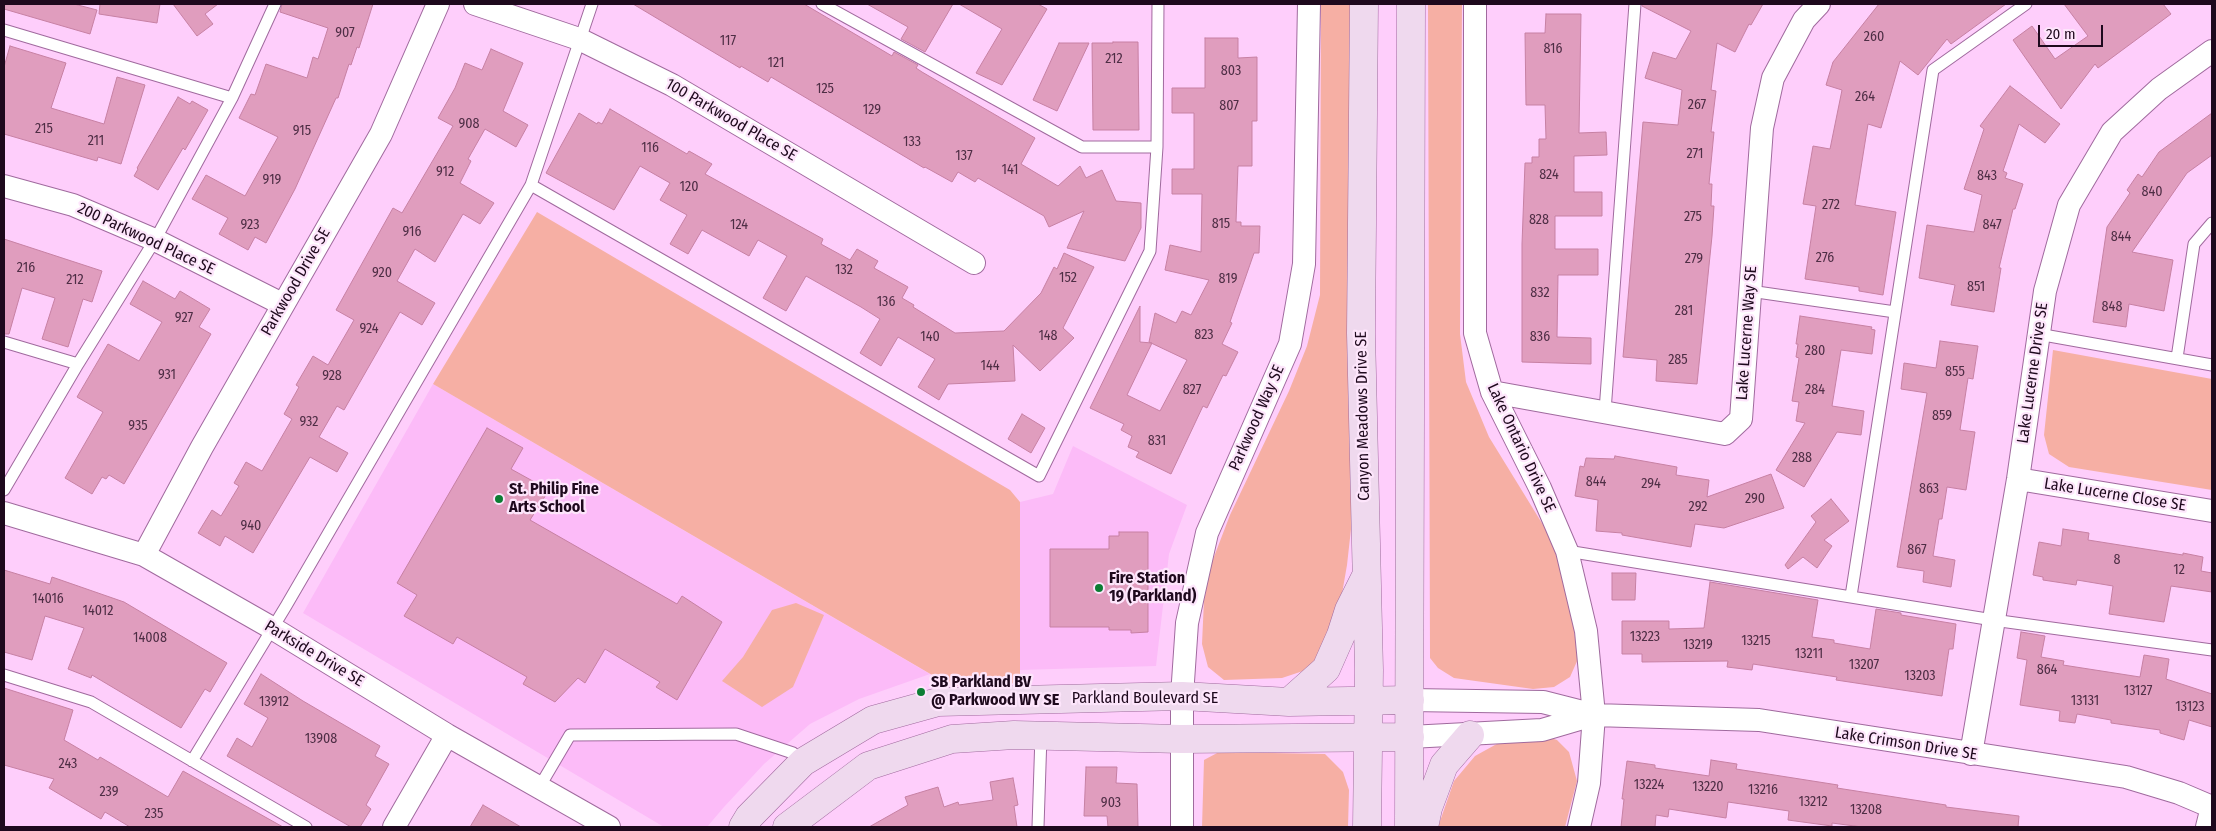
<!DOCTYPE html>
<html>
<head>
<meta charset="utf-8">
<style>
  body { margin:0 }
  #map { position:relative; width:2216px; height:831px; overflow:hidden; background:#fecefb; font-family:"Fira Sans Condensed",sans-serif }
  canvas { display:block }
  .frame { position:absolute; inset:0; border:5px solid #1e091d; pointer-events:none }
  .scale { position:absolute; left:2038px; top:25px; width:65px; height:22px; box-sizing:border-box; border:2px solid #1e091d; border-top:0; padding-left:6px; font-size:15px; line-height:18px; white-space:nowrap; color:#1e091d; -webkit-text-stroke:4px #fde5fb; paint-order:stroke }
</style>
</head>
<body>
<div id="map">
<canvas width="2216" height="831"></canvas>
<div class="frame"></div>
<div class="scale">20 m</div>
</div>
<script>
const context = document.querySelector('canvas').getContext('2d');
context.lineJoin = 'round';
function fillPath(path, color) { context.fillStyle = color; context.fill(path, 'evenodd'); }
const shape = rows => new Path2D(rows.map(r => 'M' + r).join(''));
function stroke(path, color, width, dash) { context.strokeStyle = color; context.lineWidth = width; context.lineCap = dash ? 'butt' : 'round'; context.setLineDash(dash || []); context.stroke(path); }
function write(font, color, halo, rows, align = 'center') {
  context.font = font + ' "Fira Sans Condensed",sans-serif'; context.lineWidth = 4.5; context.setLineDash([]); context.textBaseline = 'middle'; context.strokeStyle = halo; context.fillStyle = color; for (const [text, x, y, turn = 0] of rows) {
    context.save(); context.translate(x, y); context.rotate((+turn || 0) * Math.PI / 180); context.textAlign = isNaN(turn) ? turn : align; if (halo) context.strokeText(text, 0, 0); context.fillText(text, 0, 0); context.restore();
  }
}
fillPath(shape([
  [433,384,930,674,859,699,810,724,764,764,724,807,707,827,664,827,303,613],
  [1073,446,1187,505,1169,554,1156,666,1020,670,1020,502,1053,494]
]), '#fcbbf8');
fillPath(shape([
  [1321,4,1355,4,1353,511,1347,565,1339,611,1323,655,1306,670,1282,678,1224,680,1208,667,1202,644,1204,600,1212,562,1230,515,1289,391,1307,346,1320,295],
  [1428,4,1462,4,1460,334,1466,382,1489,437,1556,546,1574,630,1578,659,1570,677,1554,687,1533,689,1454,678,1438,668,1430,658],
  [537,212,1010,490,1020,502,1020,683,951,686,433,384],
  [2053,350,2212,379,2212,490,2069,467,2049,454,2044,435],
  [796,603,824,615,793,687,762,707,722,681,743,657,772,610],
  [1542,735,1557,740,1569,752,1577,781,1565,827,1438,827,1454,781,1475,756,1504,740],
  [1219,752,1325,754,1343,772,1349,790,1348,827,1202,827,1204,760]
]), '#f6afa4');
const building = shape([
  [5,4,74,4,97,10,90,34,4,9,5,4],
  [100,4,160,4,157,23,99,14,100,4],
  [173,4,218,4,205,14,213,24,197,36,173,4],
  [282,4,373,4,359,48,357,47,351,65,349,64,338,98,336,98,295,189,266,243,255,237,248,250,219,234,228,218,192,199,206,175,245,196,278,137,239,118,251,94,255,95,266,64,307,78,313,57,318,59,328,28,280,12,282,4],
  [633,4,804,4,892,56,894,52,918,65,916,68,922,72,1035,138,1021,164,1058,186,1080,166,1086,178,1102,170,1116,201,1141,203,1141,228,1125,261,1067,248,1084,211,1049,227,1044,216,978,178,975,182,958,172,952,182,925,167,924,168,771,77,768,82,741,66,740,68,633,4],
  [867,4,953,4,925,52,901,39,908,27,867,4],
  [959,4,1038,4,1047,9,1002,85,976,73,1002,29,959,4],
  [1642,4,1763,4,1751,25,1749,24,1735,52,1717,43,1711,90,1716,91,1711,132,1714,132,1709,184,1712,184,1711,206,1714,206,1712,236,1697,384,1656,381,1657,360,1623,357,1643,122,1678,125,1682,90,1645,78,1653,52,1676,59,1691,31,1642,6,1642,4],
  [1879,4,2006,4,1951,44,1947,39,1918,75,1900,61,1881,128,1868,124,1855,205,1896,212,1883,295,1859,291,1859,287,1805,279,1816,206,1803,204,1813,146,1830,149,1842,90,1826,85,1833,62,1879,4],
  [2064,4,2163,4,2171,14,2098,68,2095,64,2061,109,2013,40,2032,26,2055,59,2088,36,2064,4],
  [1546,14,1581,14,1579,133,1606,132,1607,155,1574,156,1574,192,1602,192,1602,216,1555,216,1555,249,1598,249,1598,275,1558,275,1557,337,1591,338,1591,364,1522,362,1522,244,1525,163,1532,163,1532,157,1539,157,1539,139,1546,139,1545,105,1526,105,1525,33,1545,33,1546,14],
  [1205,38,1238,38,1238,58,1257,57,1257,121,1252,121,1252,166,1238,166,1236,222,1241,222,1241,226,1260,226,1259,253,1254,253,1230,322,1232,323,1222,344,1238,352,1226,376,1223,375,1207,408,1203,406,1171,474,1136,457,1139,452,1128,447,1132,436,1121,430,1124,424,1090,408,1140,306,1140,342,1152,343,1127,395,1160,411,1187,360,1149,342,1155,313,1176,323,1182,311,1191,315,1209,280,1165,270,1170,245,1201,252,1202,194,1172,194,1172,169,1194,169,1194,113,1172,113,1172,88,1205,88,1205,38],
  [1113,42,1138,42,1139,130,1093,130,1092,43,1113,43,1113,42],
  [1059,43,1089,43,1057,111,1033,100,1059,43],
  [10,46,66,63,51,108,104,124,117,77,145,85,121,164,98,157,97,161,4,134,4,67,10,46],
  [491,49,523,63,503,111,528,125,516,147,485,129,468,159,471,161,460,183,494,203,480,224,463,214,435,262,415,249,397,281,435,303,422,325,400,312,344,410,337,406,319,437,348,453,337,472,310,457,253,553,225,536,220,546,198,533,212,510,221,516,239,486,234,483,246,462,262,471,292,419,284,414,299,387,296,385,313,356,328,365,354,320,336,310,393,208,402,213,453,126,438,118,455,88,465,63,482,70,491,49],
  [2010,86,2060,124,2045,143,2019,124,2003,171,2007,173,2005,178,2023,184,2015,209,2013,209,1999,268,2001,268,1994,312,1951,305,1955,285,1919,278,1927,225,1974,232,1982,195,1964,189,1984,129,1980,126,2010,86],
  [178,97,190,104,192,101,208,110,185,150,183,148,158,190,134,176,138,169,137,168,178,97],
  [610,109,687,154,689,151,712,164,705,174,823,239,821,244,850,260,857,249,878,261,874,268,908,287,902,298,914,305,913,307,955,333,1004,331,1041,293,1054,267,1057,269,1064,253,1094,267,1063,328,1074,338,1040,371,1013,345,1015,381,948,384,939,400,918,387,935,359,898,337,881,366,860,353,880,319,861,307,806,276,786,311,763,298,787,256,758,240,749,256,702,230,688,254,670,244,687,215,660,200,670,183,640,166,614,210,546,173,579,113,597,124,598,122,602,124,610,109],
  [2212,113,2212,155,2187,173,2132,252,2173,260,2164,311,2129,304,2126,327,2093,322,2107,227,2130,193,2127,190,2138,174,2142,177,2159,152,2212,113],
  [4,239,102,271,92,302,83,299,68,347,42,339,55,298,22,288,9,334,4,334,4,239],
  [143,281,175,299,180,291,210,309,199,327,211,334,124,484,109,475,106,479,102,477,92,494,65,478,103,412,77,397,108,344,139,361,162,322,130,304,143,281],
  [1800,316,1872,327,1871,329,1875,330,1872,354,1841,350,1832,406,1864,411,1861,435,1837,432,1804,487,1776,470,1805,423,1796,421,1799,402,1792,401,1799,358,1796,357,1798,344,1796,344,1800,316],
  [1940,341,1978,346,1973,379,1968,378,1960,430,1975,432,1966,490,1947,487,1942,519,1939,519,1933,556,1955,560,1951,587,1923,582,1924,571,1897,567,1927,393,1901,389,1904,363,1936,368,1940,341],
  [1022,414,1045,428,1031,453,1008,439,1022,414],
  [487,428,523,448,511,469,549,490,530,520,677,604,682,596,722,622,677,700,656,687,660,682,605,649,585,683,578,678,555,702,523,684,527,677,457,637,453,644,404,616,417,595,397,583,487,428],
  [1615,456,1677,467,1676,475,1709,480,1707,497,1771,474,1784,508,1724,528,1695,524,1691,547,1622,535,1622,533,1596,531,1598,500,1575,496,1580,466,1584,467,1586,458,1614,459,1615,456],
  [1831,499,1849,521,1824,540,1832,546,1817,568,1803,557,1788,569,1785,565,1816,522,1811,516,1831,499],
  [2063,529,2089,533,2088,540,2183,555,2183,553,2203,557,2201,571,2212,573,2212,592,2171,586,2164,622,2109,614,2113,586,2077,580,2076,585,2043,580,2043,577,2033,575,2039,542,2061,546,2063,529],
  [1119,532,1148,532,1148,632,1131,633,1131,630,1109,630,1109,627,1050,627,1050,549,1109,549,1109,536,1119,536,1119,532],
  [4,570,50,584,52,577,124,602,227,663,210,692,205,689,181,728,92,675,91,678,68,669,84,628,45,616,32,660,4,652,4,570],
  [1612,573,1636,573,1635,600,1612,600,1612,573],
  [1710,582,1818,600,1812,637,1834,640,1834,643,1870,649,1876,609,1901,613,1901,615,1956,624,1953,649,1949,649,1942,696,1836,680,1837,677,1753,664,1752,670,1727,667,1728,661,1642,662,1642,654,1622,654,1622,621,1669,621,1669,629,1704,628,1710,582],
  [2021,632,2045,636,2041,657,2064,661,2063,665,2140,677,2144,655,2169,659,2166,679,2212,694,2212,727,2189,720,2184,740,2160,733,2160,730,2111,723,2111,720,2077,714,2075,723,2059,721,2060,711,2020,705,2027,660,2017,658,2021,632],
  [261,674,303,701,380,746,375,756,389,764,366,805,371,809,360,827,351,827,227,756,237,738,252,747,268,718,244,704,261,674],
  [4,688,73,710,64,740,98,760,100,757,168,797,183,771,283,827,130,827,105,812,101,819,49,788,54,779,4,765,4,688],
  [1711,760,1737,764,1736,769,1838,785,1837,788,1946,805,1946,807,2019,816,2018,827,1862,827,1832,823,1832,826,1788,820,1789,811,1728,802,1726,818,1669,809,1668,817,1656,815,1655,827,1621,827,1624,799,1622,799,1627,761,1655,765,1655,768,1709,776,1711,760],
  [1086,767,1117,767,1116,783,1137,784,1138,827,1108,827,1107,816,1084,816,1086,767],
  [1013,778,1018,805,1014,806,1017,827,869,827,908,805,905,797,938,787,944,807,958,802,959,805,993,800,990,782,1013,778],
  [483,805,521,827,470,827,483,805]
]);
fillPath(building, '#e09dbe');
stroke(building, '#c780a3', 1);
const lane = shape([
  [822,4,1082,147,1157,147],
  [4,30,232,98],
  [531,185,1039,476,1150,251,1157,147,1158,4],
  [1750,291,1895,312],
  [2038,334,2212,365],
  [4,342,78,364],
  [2177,358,2194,244,2212,223],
  [1605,411,1635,4],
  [4,490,78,364,155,240,232,98,275,4],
  [1567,551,1993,620,2212,650],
  [1851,596,1933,70,2026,4],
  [4,675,91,702,306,827],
  [192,761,286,606,531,185,592,4],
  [540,786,570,735,736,734,793,753,803,762],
  [1038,827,1041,735]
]);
const street = shape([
  [475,4,579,39,672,85,974,263],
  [1475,4,1475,333,1492,392,1540,488,1567,551,1586,631,1594,715,1589,783,1579,827],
  [4,186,73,205,155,240,282,304],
  [1492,392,1725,434,1741,419,1762,128,1773,78,1804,20,1819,4],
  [2018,479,2212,511],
  [4,513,144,555,272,628,447,735,609,827],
  [144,555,202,447,381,134,438,4],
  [1410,700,1543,702,1594,715,1759,720,2126,777,2179,793,2212,807],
  [1410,737,1542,730,1593,715],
  [1971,754,2018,479,2045,291,2069,205,2112,132,2159,89,2212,51],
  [394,827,447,735],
  [1182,827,1182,696,1187,623,1207,533,1290,344,1304,264,1309,4],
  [2207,827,2212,807]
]);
const secondary = shape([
  [1364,4,1361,333,1369,670,1367,827],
  [1289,702,1326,669,1341,635,1349,610,1365,578],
  [743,827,749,817,803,762,873,720,938,702,1182,696,1289,702,1410,700],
  [787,827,868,766,952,739,1014,735,1181,739,1410,737],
  [1409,827,1411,4],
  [1424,827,1428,808,1444,765,1470,735]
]);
stroke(lane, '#a06a9e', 13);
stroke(street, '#a06a9e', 24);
stroke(secondary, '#a06a9e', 29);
stroke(lane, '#fff', 11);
stroke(street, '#fff', 22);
stroke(secondary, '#efd9ee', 28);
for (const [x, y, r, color] of [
  [499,499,5,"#0b7d33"],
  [1099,588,5,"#0b7d33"],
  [921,692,5,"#0b7d33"]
]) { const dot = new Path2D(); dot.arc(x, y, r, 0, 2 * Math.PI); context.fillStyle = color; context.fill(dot); stroke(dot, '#fde5fb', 2); }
write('14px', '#4e2e45', null, [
  ["907",345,33],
  ["260",1874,37],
  ["117",728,41],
  ["816",1553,49],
  ["212",1114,59],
  ["121",776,63],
  ["803",1231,71],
  ["125",825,89],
  ["264",1865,97],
  ["267",1697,105],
  ["807",1229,106],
  ["129",872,110],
  ["908",469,124],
  ["215",44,129],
  ["915",302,131],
  ["211",96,141],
  ["133",912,142],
  ["116",650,148],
  ["271",1695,154],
  ["137",964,156],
  ["141",1010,170],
  ["912",445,172],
  ["824",1549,175],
  ["843",1987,176],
  ["919",272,180],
  ["120",689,187],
  ["840",2152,192],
  ["272",1831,205],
  ["275",1693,217],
  ["828",1539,220],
  ["815",1221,224],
  ["923",250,225],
  ["124",739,225],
  ["847",1992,225],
  ["916",412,232],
  ["844",2121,237],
  ["276",1825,258],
  ["279",1694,259],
  ["216",26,268],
  ["132",844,270],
  ["920",382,273],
  ["152",1068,278],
  ["819",1228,279],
  ["212",75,280],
  ["851",1976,287],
  ["832",1540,293],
  ["136",886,302],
  ["848",2112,307],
  ["281",1684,311],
  ["927",184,318],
  ["924",369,329],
  ["823",1204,335],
  ["148",1048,336],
  ["140",930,337],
  ["836",1540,337],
  ["280",1815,351],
  ["285",1678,360],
  ["144",990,366],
  ["855",1955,372],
  ["931",167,375],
  ["928",332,376],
  ["827",1192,390],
  ["284",1815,390],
  ["859",1942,416],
  ["932",309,422],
  ["935",138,426],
  ["831",1157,441],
  ["288",1802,458],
  ["844",1596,482],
  ["294",1651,484],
  ["863",1929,489],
  ["290",1755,499],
  ["292",1698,507],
  ["940",251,526],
  ["867",1917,550],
  ["8",2117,560],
  ["12",2179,570],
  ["14016",48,599],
  ["14012",98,611],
  ["13223",1645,637],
  ["14008",150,638],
  ["13215",1756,641],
  ["13219",1698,645],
  ["13211",1809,654],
  ["13207",1864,665],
  ["864",2047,670],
  ["13203",1920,676],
  ["13127",2138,691],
  ["13131",2085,701],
  ["13912",274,702],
  ["13123",2190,707],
  ["13908",321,739],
  ["243",68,764],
  ["13224",1649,785],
  ["13220",1708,787],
  ["13216",1763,790],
  ["239",109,792],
  ["13212",1813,802],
  ["903",1111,803],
  ["13208",1866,810],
  ["235",154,814]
]);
write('16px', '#1e091d', '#fde5fb', [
  ["100 Parkwood Place SE",731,120,30],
  ["200 Parkwood Place SE",146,239,25],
  ["Parkwood Drive SE",296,282,-60],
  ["Lake Lucerne Way SE",1747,333,-86],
  ["Lake Lucerne Drive SE",2033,373,-82],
  ["Canyon Meadows Drive SE",1363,416,-91],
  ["Parkwood Way SE",1257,418,-66],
  ["Lake Ontario Drive SE",1521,448,65],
  ["Lake Lucerne Close SE",2115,495,9],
  ["Parkside Drive SE",314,654,31],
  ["Parkland Boulevard SE",1145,699],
  ["Lake Crimson Drive SE",1906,744,9]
]);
write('bold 16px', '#1e091d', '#fde5fb', [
  ["St. Philip Fine",509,490],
  ["Arts School",509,508],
  ["Fire Station",1109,579],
  ["19 (Parkland)",1109,597],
  ["SB Parkland BV",931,683],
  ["@ Parkwood WY SE",931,701]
], 'left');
</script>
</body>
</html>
